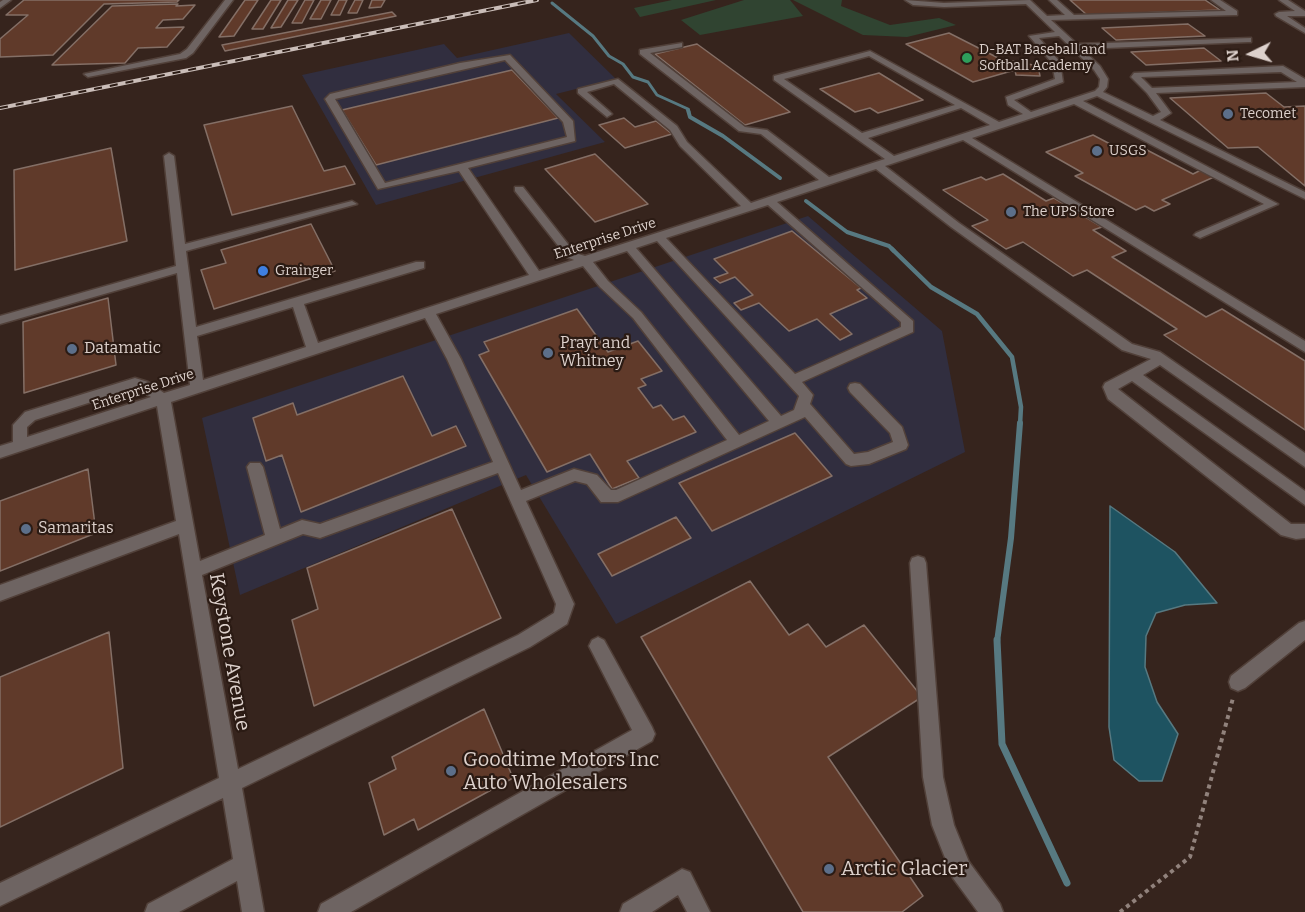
<!DOCTYPE html>
<html>
<head>
<meta charset="utf-8">
<style>
  body { margin:0 }
  #map { position:relative; width:1305px; height:912px; overflow:hidden; background:#36241d; font-family:Bitter,serif }
  canvas { display:block }
  .north { position:absolute; left:1221px; top:24px; width:60px; height:60px; -webkit-text-stroke:4px #2b1b14; paint-order:stroke; rotate:265deg; font-size:16px; font-weight:700; line-height:24px; text-align:center; color:#ddd1cc }
  .north::after { content:''; display:block; margin:auto; width:21px; height:27px; background:#ddd1cc; clip-path:polygon(50% 0,100% 100%,50% 72%,0 100%) }
</style>
</head>
<body>
<div id="map">
<canvas width="1305" height="912"></canvas>
<div class="north">N</div>
</div>
<script>
const context = document.querySelector('canvas').getContext('2d');
context.lineJoin = 'round';
function fillPath(path, color) { context.fillStyle = color; context.fill(path, 'evenodd'); }
const shape = rows => new Path2D(rows.map(r => 'M' + r).join(''));
function stroke(path, color, width, dash) { context.strokeStyle = color; context.lineWidth = width; context.lineCap = dash ? 'butt' : 'round'; context.setLineDash(dash || []); context.stroke(path); }
function write(font, color, halo, rows, align = 'center') {
  context.font = font + ' Bitter,serif'; context.lineWidth = 4.5; context.setLineDash([]); context.textBaseline = 'middle'; context.strokeStyle = halo; context.fillStyle = color; for (const [text, x, y, turn = 0] of rows) {
    context.save(); context.translate(x, y); context.rotate((+turn || 0) * Math.PI / 180); context.textAlign = isNaN(turn) ? turn : align; if (halo) context.strokeText(text, 0, 0); context.fillText(text, 0, 0); context.restore();
  }
}
fillPath(shape([
  [569,33,616,79,556,94,605,142,376,205,302,75,444,44,457,58],
  [808,216,942,331,965,452,616,624,526,475,240,595,202,418]
]), '#312e3f');
fillPath(shape([
  [672,0,716,0,640,17,634,8],
  [744,0,790,0,803,16,700,35,681,20],
  [793,0,842,0,841,6,890,25,939,18,956,25,907,37,863,35]
]), '#304431');
const water = shape([
  [1110,506,1175,552,1217,603,1185,605,1156,613,1146,636,1145,667,1157,702,1178,734,1162,781,1139,781,1114,760,1109,727,1110,506]
]);
fillPath(water, '#1e5361');
stroke(water, '#577981', 1.5);
stroke(shape([
  [552,3,593,36,609,56,623,64,633,77,648,82,657,95,688,109,689,112]
]), '#577981', 3);
stroke(shape([
  [688,110,690,117,723,136,780,178],
  [806,201,847,232,889,246,894,251]
]), '#577981', 4);
stroke(shape([
  [892,249,931,287,977,314,1012,357,1021,407,1020,425]
]), '#577981', 4.5);
stroke(shape([
  [997,642,1011,538,1020,423]
]), '#577981', 6);
stroke(shape([
  [997,640,1002,744,1067,883]
]), '#577981', 7);
const building = shape([
  [24,0,179,0,177,2,104,4,53,55,0,57,0,39,28,15,6,15,24,0],
  [245,0,258,0,234,36,219,37,245,0],
  [271,0,281,0,263,29,252,29,271,0],
  [288,0,298,0,281,27,271,28,288,0],
  [305,0,314,0,302,23,292,23,305,0],
  [321,0,331,0,321,19,310,19,321,0],
  [339,0,347,0,340,15,331,15,339,0],
  [355,0,363,0,357,13,348,13,355,0],
  [372,0,385,0,381,7,369,8,372,0],
  [1070,0,1205,0,1220,10,1087,15,1070,0],
  [178,4,176,6,195,5,183,19,163,20,156,28,184,27,167,47,138,48,125,63,52,65,112,6,178,4],
  [392,12,396,16,225,51,222,45,392,12],
  [1188,24,1205,36,1116,40,1102,28,1188,24],
  [949,33,1012,65,1014,65,1013,61,1038,66,1040,76,1016,75,1015,70,973,82,906,44,949,33],
  [697,44,790,112,745,125,655,54,697,44],
  [1204,48,1221,61,1146,65,1131,52,1204,48],
  [512,70,558,118,376,165,342,110,512,70],
  [879,73,923,100,878,113,870,108,855,112,820,89,879,73],
  [1266,93,1284,107,1305,106,1305,186,1258,147,1228,148,1170,98,1266,93],
  [292,106,324,171,345,166,355,184,232,215,204,125,292,106],
  [624,118,635,127,656,121,672,134,625,148,599,125,624,118],
  [1093,135,1131,155,1145,149,1193,174,1201,170,1214,177,1162,200,1170,204,1154,211,1145,206,1136,210,1075,176,1083,173,1046,152,1093,135],
  [111,148,127,241,15,270,14,170,111,148],
  [595,154,648,204,595,222,545,169,595,154],
  [1003,174,1046,201,1054,198,1102,227,1093,230,1126,251,1112,257,1206,317,1222,309,1305,361,1305,430,1164,335,1177,329,1087,270,1073,276,1023,242,1006,249,972,226,988,220,943,190,981,177,986,180,1003,174],
  [311,224,335,271,214,309,201,270,226,263,221,250,311,224],
  [792,231,861,288,857,290,867,298,830,314,852,334,840,340,817,319,789,331,759,303,741,310,734,303,753,295,735,277,720,283,714,278,728,273,714,259,792,231],
  [108,298,116,365,24,393,23,322,108,298],
  [577,309,608,352,638,341,662,371,641,379,646,385,638,388,653,408,661,405,673,420,684,416,696,432,627,461,639,478,612,489,590,454,547,472,479,355,489,351,484,342,577,309],
  [403,376,432,436,456,426,466,446,301,512,282,455,266,461,253,418,293,403,297,415,403,376],
  [795,433,832,476,712,531,679,483,795,433],
  [88,469,96,533,0,571,0,501,88,469],
  [452,509,501,618,314,706,292,620,318,609,307,568,452,509],
  [676,517,691,538,612,576,598,554,676,517],
  [750,581,789,635,808,624,826,647,864,625,922,697,828,757,923,896,902,912,803,912,641,637,750,581],
  [109,632,123,768,0,827,0,677,109,632],
  [484,709,513,778,418,830,414,819,384,835,369,783,396,769,392,757,484,709]
]);
fillPath(building, '#603a2a');
stroke(building, '#846f66', 1.5);
const minor = shape([
  [3,0,11,0,0,8,0,2,3,0],
  [225,0,233,0,193,53,186,58,88,77,84,74,180,54,187,49,225,0],
  [905,0,944,3,1030,0,1047,16,1065,15,1049,0,1057,0,1074,15,1226,11,1211,0,1220,0,1237,11,1237,15,1234,15,1051,20,1077,44,1251,38,1251,42,1248,42,1082,49,1100,66,1108,79,1107,87,1103,92,1153,116,1161,112,1147,93,1131,77,1134,73,1283,66,1305,79,1305,87,1156,93,1171,113,1160,120,1305,192,1305,199,1097,96,1083,101,1278,204,1200,238,1194,235,1196,233,1264,204,1074,104,972,138,1305,341,1305,352,963,140,885,166,959,223,1132,344,1160,352,1305,453,1305,467,1160,365,1143,375,1305,491,1305,505,1132,381,1118,389,1291,524,1305,524,1305,538,1296,539,1281,535,1108,399,1103,387,1105,383,1151,359,1122,350,951,227,876,169,777,202,913,321,913,332,802,382,813,395,810,404,854,454,868,452,893,442,890,433,850,392,848,388,850,384,855,383,860,384,902,427,908,445,906,449,869,464,851,466,846,464,805,417,618,502,601,502,587,484,575,481,526,501,574,604,567,624,530,647,242,788,264,912,242,912,237,881,179,912,145,912,148,904,233,859,223,798,0,906,0,883,219,778,179,534,0,601,0,585,176,521,157,406,0,458,0,446,13,442,13,425,25,412,135,378,148,382,164,393,190,385,177,273,0,324,0,316,176,266,164,156,169,153,174,156,185,244,352,201,357,204,186,251,196,327,416,262,424,262,424,268,304,304,318,343,529,275,459,171,378,189,325,99,330,94,460,63,510,55,573,121,575,141,468,168,539,271,574,260,567,257,515,191,515,187,523,187,575,253,585,256,741,206,680,146,670,130,614,84,587,92,610,112,612,114,607,117,578,93,578,89,618,79,677,126,687,142,751,203,819,180,761,134,739,131,640,54,640,50,682,43,682,47,650,53,745,127,767,130,829,177,885,159,774,80,774,76,870,51,999,122,1023,114,1008,105,1006,97,1055,79,1052,63,1029,36,1055,32,1026,4,944,7,913,5,905,0],
  [1059,36,1094,70,1100,79,1099,87,1095,91,1031,112,1014,100,1063,82,1060,62,1039,38,1059,36],
  [869,56,955,105,862,133,784,79,869,56],
  [505,60,563,122,567,137,385,183,335,99,505,60],
  [1281,72,1297,82,1152,88,1141,77,1281,72],
  [961,108,990,125,894,156,868,138,961,108],
  [768,205,901,322,901,327,795,374,666,238,768,205],
  [657,241,799,396,794,410,781,416,636,248,657,241],
  [627,251,769,421,739,435,641,312,608,281,593,262,627,251],
  [583,266,600,287,633,318,727,440,616,490,611,490,597,475,574,469,521,490,461,359,436,314,583,266],
  [293,307,306,347,203,380,197,336,293,307],
  [425,318,447,359,493,462,320,524,302,520,280,529,263,467,260,463,250,463,247,467,265,535,200,561,171,402,425,318],
  [135,388,151,397,27,437,27,427,35,420,135,388],
  [498,473,556,604,554,613,518,635,238,769,202,575,303,534,320,538,498,473],
  [1279,0,1288,0,1305,11,1305,16,1287,16,1305,28,1305,33,1276,16,1275,14,1279,12,1295,11,1279,0],
  [918,556,924,558,926,563,943,777,954,825,969,862,1000,904,1003,912,978,912,953,878,932,825,923,777,910,563,912,558,918,556],
  [1305,621,1305,640,1245,688,1238,691,1231,688,1229,682,1231,676,1299,623,1305,621],
  [598,637,604,640,652,727,655,734,652,741,351,912,318,912,321,904,632,730,589,646,592,640,598,637],
  [682,869,690,872,710,912,687,912,678,895,652,912,620,912,623,904,682,869]
]);
stroke(minor, '#514039', 3);
stroke(shape([
  [1120,912,1190,857,1233,698]
]), '#91827c', 4, [4, 4]);
fillPath(minor, '#6e6462');
const rail = shape([
  [0,108,537,0]
]);
stroke(rail, '#cabdb8', 4);
stroke(rail, '#2b1b14', 2, [8]);
for (const [x, y, r, color] of [
  [967,58,6,"#2e9e5b"],
  [1228,114,6,"#5c6f8a"],
  [1097,151,6,"#5c6f8a"],
  [1011,212,6,"#5c6f8a"],
  [263,271,6,"#3f7fe0"],
  [72,349,6,"#5c6f8a"],
  [548,353,6,"#5c6f8a"],
  [26,529,6,"#5c6f8a"],
  [451,771,6,"#5c6f8a"],
  [829,869,6,"#5c6f8a"]
]) { const dot = new Path2D(); dot.arc(x, y, r, 0, 2 * Math.PI); context.fillStyle = color; context.fill(dot); stroke(dot, '#2b1b14', 2); }
write('14px', '#ddd1cc', '#2b1b14', [
  ["D-BAT Baseball and",979,50],
  ["Softball Academy",979,66],
  ["Tecomet",1240,114],
  ["USGS",1109,151],
  ["The UPS Store",1023,212],
  ["Grainger",275,271]
], 'left');
write('14px', '#ddd1cc', '#2b1b14', [
  ["Enterprise Drive",605,239,-18],
  ["Enterprise Drive",143,390,-18]
]);
write('16px', '#ddd1cc', '#2b1b14', [
  ["Prayt and",560,344],
  ["Whitney",560,362],
  ["Datamatic",84,349],
  ["Samaritas",38,529]
], 'left');
write('20px', '#ddd1cc', '#2b1b14', [
  ["Keystone Avenue",229,652,80]
]);
write('20px', '#ddd1cc', '#2b1b14', [
  ["Goodtime Motors Inc",463,760],
  ["Auto Wholesalers",463,783],
  ["Arctic Glacier",841,869]
], 'left');
</script>
</body>
</html>
